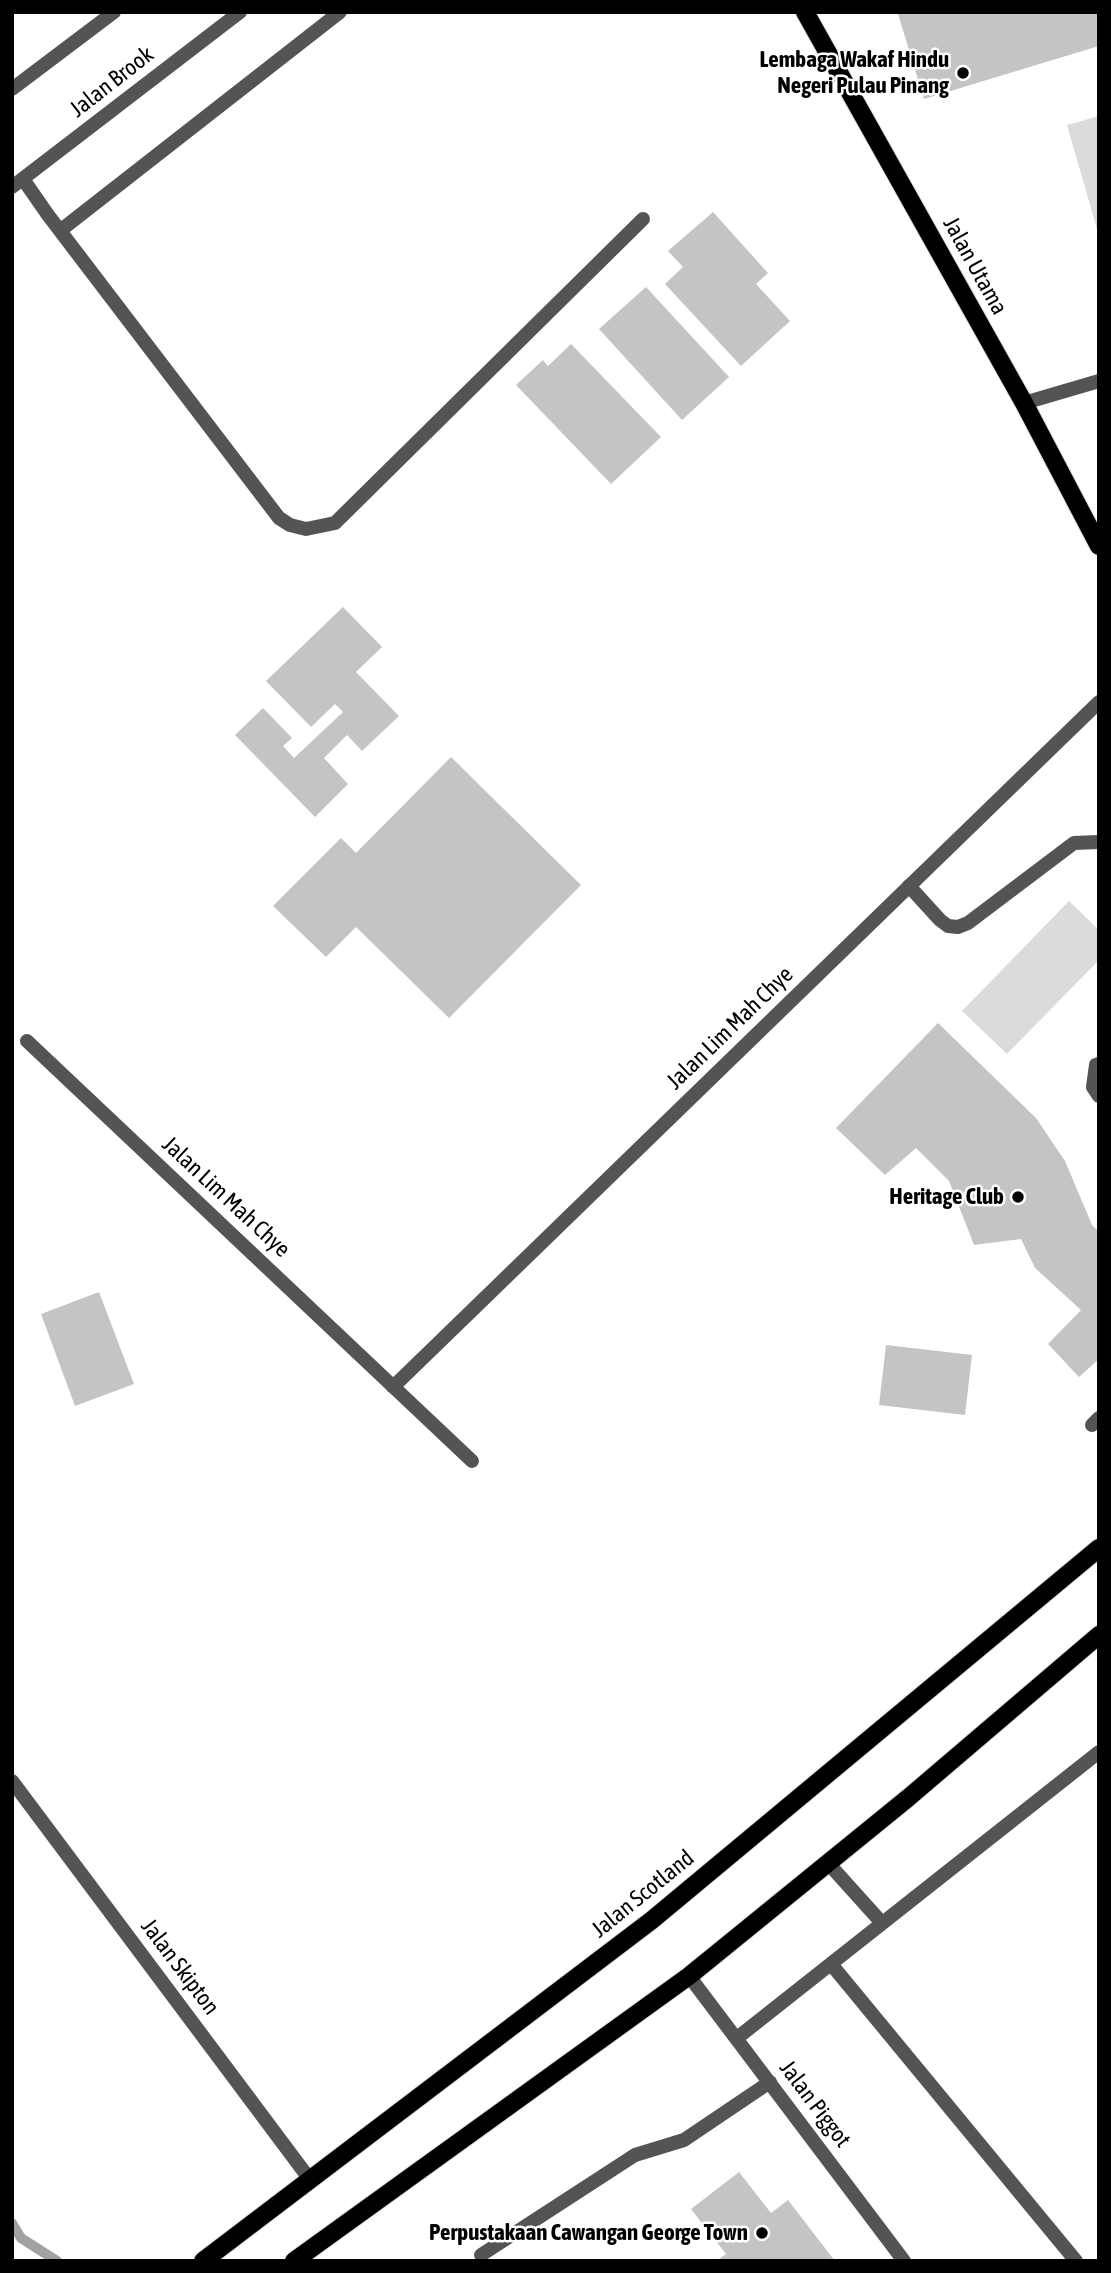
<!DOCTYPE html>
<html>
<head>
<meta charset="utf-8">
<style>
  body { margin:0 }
  #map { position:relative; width:1111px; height:2273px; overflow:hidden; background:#fff; font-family:"Asap Condensed",sans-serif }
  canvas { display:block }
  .frame { position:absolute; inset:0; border:14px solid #000; pointer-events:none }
</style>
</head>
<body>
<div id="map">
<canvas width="1111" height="2273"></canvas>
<div class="frame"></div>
</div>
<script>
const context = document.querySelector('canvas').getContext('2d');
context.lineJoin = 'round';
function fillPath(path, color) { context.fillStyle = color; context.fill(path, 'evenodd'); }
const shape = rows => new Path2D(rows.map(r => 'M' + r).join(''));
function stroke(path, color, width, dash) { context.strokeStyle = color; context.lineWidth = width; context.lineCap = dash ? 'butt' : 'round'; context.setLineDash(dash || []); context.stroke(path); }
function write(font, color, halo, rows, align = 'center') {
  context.font = font + ' "Asap Condensed",sans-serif'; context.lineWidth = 5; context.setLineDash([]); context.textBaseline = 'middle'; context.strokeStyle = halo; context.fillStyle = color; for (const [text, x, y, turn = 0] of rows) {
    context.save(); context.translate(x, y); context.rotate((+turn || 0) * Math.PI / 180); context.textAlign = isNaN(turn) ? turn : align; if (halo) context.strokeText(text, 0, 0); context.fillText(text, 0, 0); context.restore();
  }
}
fillPath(shape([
  [1099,116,1099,236,1067,125],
  [1069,901,1099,930,1099,960,1007,1054,962,1011]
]), '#dbdbdb');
stroke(shape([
  [12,2223,21,2238,57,2261]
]), '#a2a2a2', 10);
fillPath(shape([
  [905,12,1099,12,1099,46,924,99,898,14],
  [713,212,768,273,756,284,790,321,741,366,665,284,683,267,668,251],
  [646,287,729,377,682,420,599,329],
  [571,344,661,437,611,484,516,385,543,360,548,366],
  [343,607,382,647,356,672,399,716,362,751,347,735,324,758,348,784,315,817,235,735,263,708,292,738,283,746,294,758,343,712,335,704,311,727,266,681],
  [451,757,581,885,449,1018,356,927,326,957,273,906,341,838,356,853],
  [938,1023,1036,1118,1065,1161,1092,1225,1099,1232,1099,1359,1079,1377,1048,1344,1081,1310,1035,1268,1021,1239,974,1245,949,1181,916,1148,885,1175,836,1128],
  [99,1292,134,1384,75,1406,41,1314],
  [886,1345,972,1355,965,1415,879,1405],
  [739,2172,771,2213,788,2200,835,2261,716,2261,726,2254,691,2209]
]), '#c4c4c4');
const primary = shape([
  [805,12,1024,403,1099,546],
  [203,2261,652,1920,1099,1548],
  [294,2261,689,1976,908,1798,1099,1635]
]);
stroke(primary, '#dbdbdb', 20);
stroke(shape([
  [1024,403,1099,381],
  [909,886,940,920,948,926,958,927,968,923,1074,843,1099,842],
  [1099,1064,1096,1065,1093,1087,1099,1096],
  [1092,1425,1099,1418],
  [828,1863,882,1923],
  [831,1964,1076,2261],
  [737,2038,1099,1752],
  [481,2255,635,2155,684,2140,770,2082]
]), '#545454', 14);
stroke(shape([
  [12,89,114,12],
  [23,179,48,215,279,518,290,525,306,529,335,523,643,219],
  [12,187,240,12],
  [61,230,340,12],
  [27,1041,472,1461],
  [393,1387,1099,702],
  [12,1781,311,2181],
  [689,1976,904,2261]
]), '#545454', 14);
stroke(primary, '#000', 18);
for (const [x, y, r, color] of [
  [963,73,7,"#000"],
  [1018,1197,7,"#000"],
  [762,2233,7,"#000"]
]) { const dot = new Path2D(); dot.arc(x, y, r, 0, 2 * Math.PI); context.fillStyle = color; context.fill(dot); stroke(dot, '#fff', 2.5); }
write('bold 23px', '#000', '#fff', [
  ["Lembaga Wakaf Hindu",949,60],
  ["Negeri Pulau Pinang",949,86],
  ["Heritage Club",1004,1197],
  ["Perpustakaan Cawangan George Town",748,2233]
], 'right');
write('23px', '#000', '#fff', [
  ["Jalan Brook",112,82,-38],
  ["Jalan Utama",975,266,61],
  ["Jalan Lim Mah Chye",730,1028,-44],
  ["Jalan Lim Mah Chye",226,1197,43],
  ["Jalan Scotland",643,1894,-39],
  ["Jalan Skipton",180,1967,53],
  ["Jalan Piggot",815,2104,53]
]);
</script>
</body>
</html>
